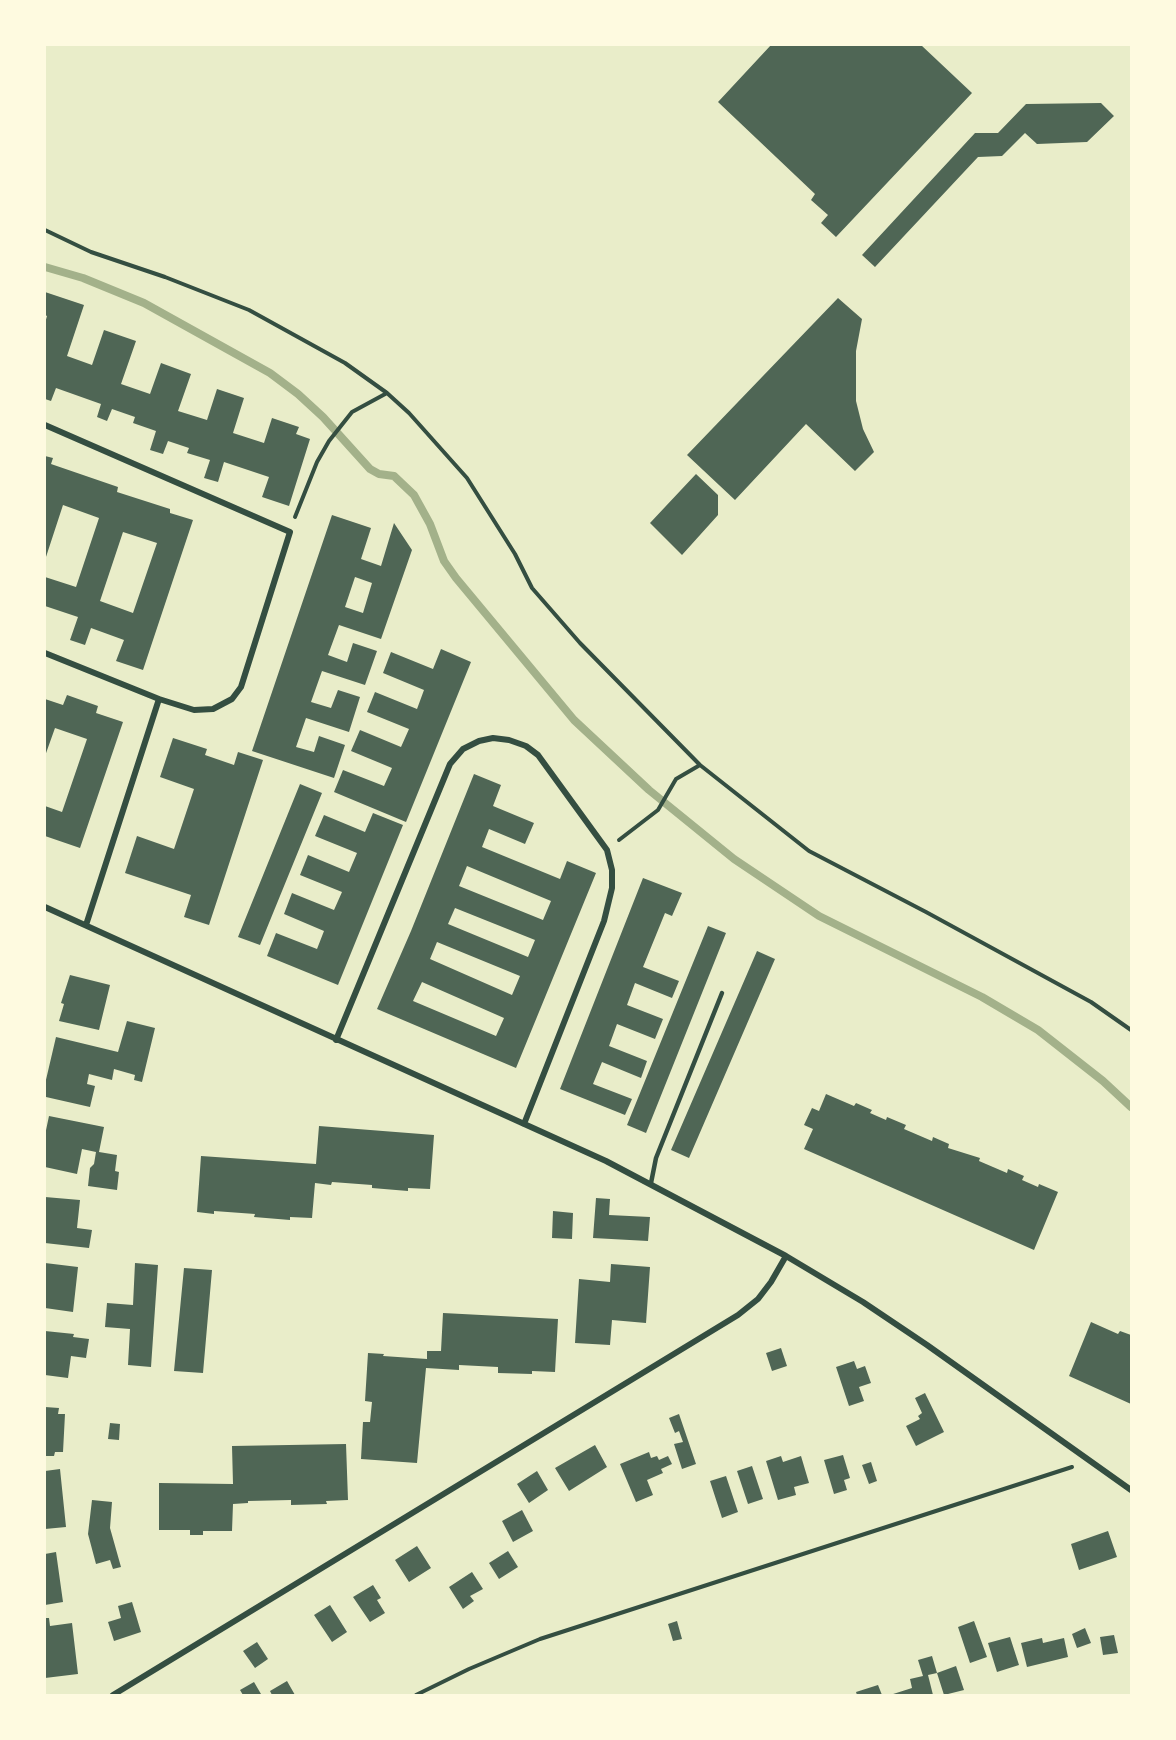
<!DOCTYPE html>
<html>
<head>
<meta charset="utf-8">
<style>
  body { margin:0 }
  #map { position:relative; width:1176px; height:1740px; overflow:hidden; background:#e9edc9; font-family:Roboto,sans-serif }
  canvas { display:block }
  .frame { position:absolute; inset:0; border:46px solid #fefae0; pointer-events:none }
</style>
</head>
<body>
<div id="map">
<canvas width="1176" height="1740"></canvas>
<div class="frame"></div>
</div>
<script>
const context = document.querySelector('canvas').getContext('2d');
context.lineJoin = 'round';
const shape = rows => new Path2D(rows.map(r => 'M' + r).join(''));
function stroke(path, color, width, dash) { context.strokeStyle = color; context.lineWidth = width; context.lineCap = dash ? 'butt' : 'round'; context.setLineDash(dash || []); context.stroke(path); }
function fillPath(path, color) { context.fillStyle = color; context.fill(path, 'evenodd'); }
stroke(shape([
  [45,267,83,278,144,303,270,373,298,394,323,417,370,469,379,474,394,476,414,495,430,524,444,561,456,578,574,720,649,790,734,859,819,916,982,997,1038,1030,1103,1081,1131,1107]
]), '#a3b18a', 8);
fillPath(shape([
  [771,45,921,45,972,93,836,237,821,223,828,215,811,200,815,194,718,102],
  [1101,103,1114,116,1087,142,1037,144,1025,133,1002,156,978,157,875,267,862,255,975,133,998,133,1026,104],
  [45,292,84,305,67,356,92,365,104,330,136,341,121,384,150,394,161,363,191,374,178,411,207,420,217,389,244,398,233,433,264,443,272,418,299,427,296,434,310,439,289,506,262,497,269,477,224,462,218,482,204,478,210,460,187,453,189,448,168,441,163,454,150,450,156,431,133,423,135,417,112,409,107,421,97,417,101,404,56,388,51,401,45,399,45,323,47,316,45,315],
  [838,298,862,319,856,351,856,401,863,429,874,452,855,471,806,424,735,500,687,455],
  [45,456,53,458,51,464,118,487,117,492,170,509,170,513,193,520,143,670,116,661,124,640,91,628,85,645,70,640,78,617,45,606,45,577,76,587,99,518,63,505,45,560],
  [123,532,157,543,133,613,100,601],
  [696,474,718,495,718,515,682,555,650,523],
  [332,515,371,528,361,559,381,566,394,523,412,550,381,639,339,625,328,655,347,662,353,643,377,651,365,685,322,671,311,702,331,708,338,690,360,697,349,732,306,718,296,747,314,752,319,736,345,745,334,778,252,751],
  [355,577,372,583,363,613,345,607],
  [441,649,471,662,406,822,334,792,343,770,384,786,392,768,351,751,360,730,401,747,409,729,367,712,375,692,417,709,424,690,383,673,391,652,433,669],
  [67,695,98,706,96,713,123,722,80,848,45,836,45,806,62,812,87,739,55,728,45,756,45,699,63,705],
  [173,738,207,749,205,755,234,765,238,752,263,760,209,925,184,917,191,895,125,873,137,836,174,849,194,789,160,777],
  [474,774,501,785,493,806,534,823,525,844,489,829,482,847,560,879,567,861,596,873,516,1068,377,1009,411,931],
  [467,866,551,901,543,920,459,886],
  [455,908,535,940,528,957,448,924],
  [437,942,520,976,512,995,430,959],
  [422,982,504,1018,496,1036,413,1001],
  [300,784,322,793,260,945,238,937],
  [373,813,403,825,338,985,267,956,276,933,317,949,324,931,284,914,292,893,334,910,342,892,300,875,308,855,349,872,357,853,315,836,324,815,365,832],
  [643,878,682,893,672,916,665,913,643,967,679,981,672,998,635,983,627,1005,663,1019,655,1039,617,1024,609,1046,647,1061,641,1078,602,1062,593,1084,632,1099,625,1115,560,1089],
  [708,926,726,933,646,1133,627,1125],
  [757,951,775,959,689,1158,671,1150],
  [70,975,110,985,99,1030,59,1021,64,1004,61,1003],
  [127,1021,155,1028,142,1082,134,1080,135,1075,114,1069,112,1080,89,1074,87,1084,95,1086,90,1107,46,1097,45,1084,56,1037,118,1052],
  [826,1094,854,1106,856,1103,872,1110,870,1113,886,1120,887,1117,906,1125,904,1129,932,1141,933,1137,949,1144,948,1148,980,1158,979,1161,1007,1173,1008,1169,1024,1176,1022,1180,1038,1187,1039,1184,1058,1192,1034,1250,804,1149,813,1129,804,1125,812,1108,819,1111],
  [49,1116,104,1127,99,1152,117,1155,115,1171,119,1172,117,1190,88,1186,90,1168,94,1164,96,1152,82,1149,77,1174,45,1167,45,1135],
  [319,1126,434,1135,430,1189,408,1188,408,1191,372,1188,372,1185,332,1182,331,1185,315,1183,312,1218,290,1217,290,1220,254,1217,255,1214,214,1211,214,1214,197,1212,201,1156,316,1164],
  [45,1197,80,1200,77,1228,92,1230,89,1248,45,1243],
  [596,1198,610,1199,609,1215,650,1217,648,1241,593,1238],
  [553,1211,573,1213,572,1239,552,1238],
  [45,1263,78,1267,73,1312,45,1308],
  [135,1263,158,1265,151,1367,128,1365,130,1329,105,1327,107,1303,133,1305],
  [611,1264,650,1267,646,1323,612,1320,610,1345,575,1343,579,1279,610,1282],
  [184,1268,212,1270,203,1373,174,1371],
  [443,1313,558,1319,555,1372,532,1371,532,1374,498,1373,498,1367,459,1365,459,1370,426,1368,417,1463,361,1459,363,1422,370,1422,372,1402,365,1401,368,1353,384,1354,383,1356,427,1359,427,1351,441,1351],
  [1091,1322,1118,1334,1120,1331,1131,1335,1131,1404,1069,1376],
  [45,1331,74,1334,73,1337,89,1339,86,1358,71,1356,68,1378,45,1375],
  [781,1348,787,1366,772,1371,766,1353],
  [854,1361,857,1369,865,1366,871,1383,859,1387,864,1401,849,1406,836,1367],
  [925,1393,944,1432,916,1446,906,1426,920,1419,918,1416,922,1413,915,1398],
  [45,1407,59,1408,58,1414,65,1414,63,1452,55,1452,54,1456,45,1456],
  [679,1414,696,1464,682,1469,674,1444,683,1442,679,1431,675,1433,669,1418],
  [110,1423,120,1424,119,1440,108,1439],
  [346,1444,348,1500,326,1501,327,1504,291,1505,291,1500,248,1501,248,1503,233,1504,232,1531,203,1531,203,1535,190,1535,190,1530,159,1530,159,1483,233,1484,232,1446],
  [595,1445,607,1467,569,1491,555,1468],
  [649,1452,651,1458,657,1456,659,1460,668,1456,672,1464,661,1469,663,1473,647,1480,653,1495,636,1502,620,1464],
  [843,1455,850,1478,844,1480,847,1490,834,1494,824,1460],
  [781,1456,783,1462,801,1456,809,1483,794,1487,796,1495,778,1500,766,1461],
  [871,1462,877,1481,869,1484,862,1465],
  [752,1466,763,1499,748,1504,737,1471],
  [60,1469,66,1527,45,1529,45,1471],
  [537,1471,548,1490,529,1503,517,1484],
  [726,1476,738,1512,722,1518,710,1481],
  [92,1500,112,1502,110,1528,121,1567,113,1569,110,1560,96,1564,88,1534],
  [522,1510,533,1531,513,1542,502,1521],
  [1108,1531,1117,1557,1079,1570,1071,1544],
  [417,1546,431,1568,409,1582,395,1560],
  [508,1551,518,1567,499,1579,489,1563],
  [56,1552,63,1602,45,1605,45,1554],
  [472,1572,483,1589,470,1596,474,1601,463,1609,449,1587],
  [373,1585,381,1598,377,1600,385,1613,370,1622,353,1597],
  [132,1602,141,1632,114,1641,108,1622,121,1618,118,1606],
  [330,1605,347,1632,332,1642,314,1615],
  [45,1618,49,1618,50,1626,72,1623,78,1674,45,1678],
  [677,1621,682,1639,673,1641,668,1624],
  [974,1621,987,1657,970,1663,958,1627],
  [1085,1628,1091,1643,1077,1648,1072,1634],
  [1114,1635,1118,1653,1103,1655,1100,1637],
  [1010,1637,1019,1665,997,1672,988,1643],
  [1042,1638,1043,1643,1064,1638,1068,1657,1027,1667,1021,1643],
  [257,1642,268,1659,255,1668,243,1651],
  [932,1656,937,1673,956,1666,964,1690,944,1695,937,1673,928,1675,933,1695,890,1695,912,1688,910,1679,923,1676,918,1660],
  [287,1681,295,1695,272,1695,270,1691],
  [254,1682,261,1694,243,1695,240,1690],
  [878,1685,882,1695,857,1695,856,1692]
]), '#4f6655');
stroke(shape([
  [45,230,91,252,165,277,249,310,345,363,387,393,409,413,467,478,515,554,532,588,580,643,700,765,809,851,926,912,1091,1002,1131,1030],
  [295,517,317,462,329,441,352,412,387,393],
  [619,840,658,810,676,779,700,765],
  [416,1695,469,1669,540,1639,1072,1467]
]), '#344e41', 4);
stroke(shape([
  [651,1183,656,1158,722,993]
]), '#344e41', 4.5);
stroke(shape([
  [45,425,290,532,241,687,232,699,213,709,194,710,159,699,86,925],
  [45,653,159,699],
  [45,907,606,1161,786,1256,863,1302,927,1345,1131,1490],
  [336,1040,450,764,463,749,479,741,493,738,509,740,526,746,538,755,607,850,612,870,612,888,604,921,524,1124],
  [113,1695,738,1315,758,1299,771,1282,786,1256]
]), '#344e41', 6);
</script>
</body>
</html>
